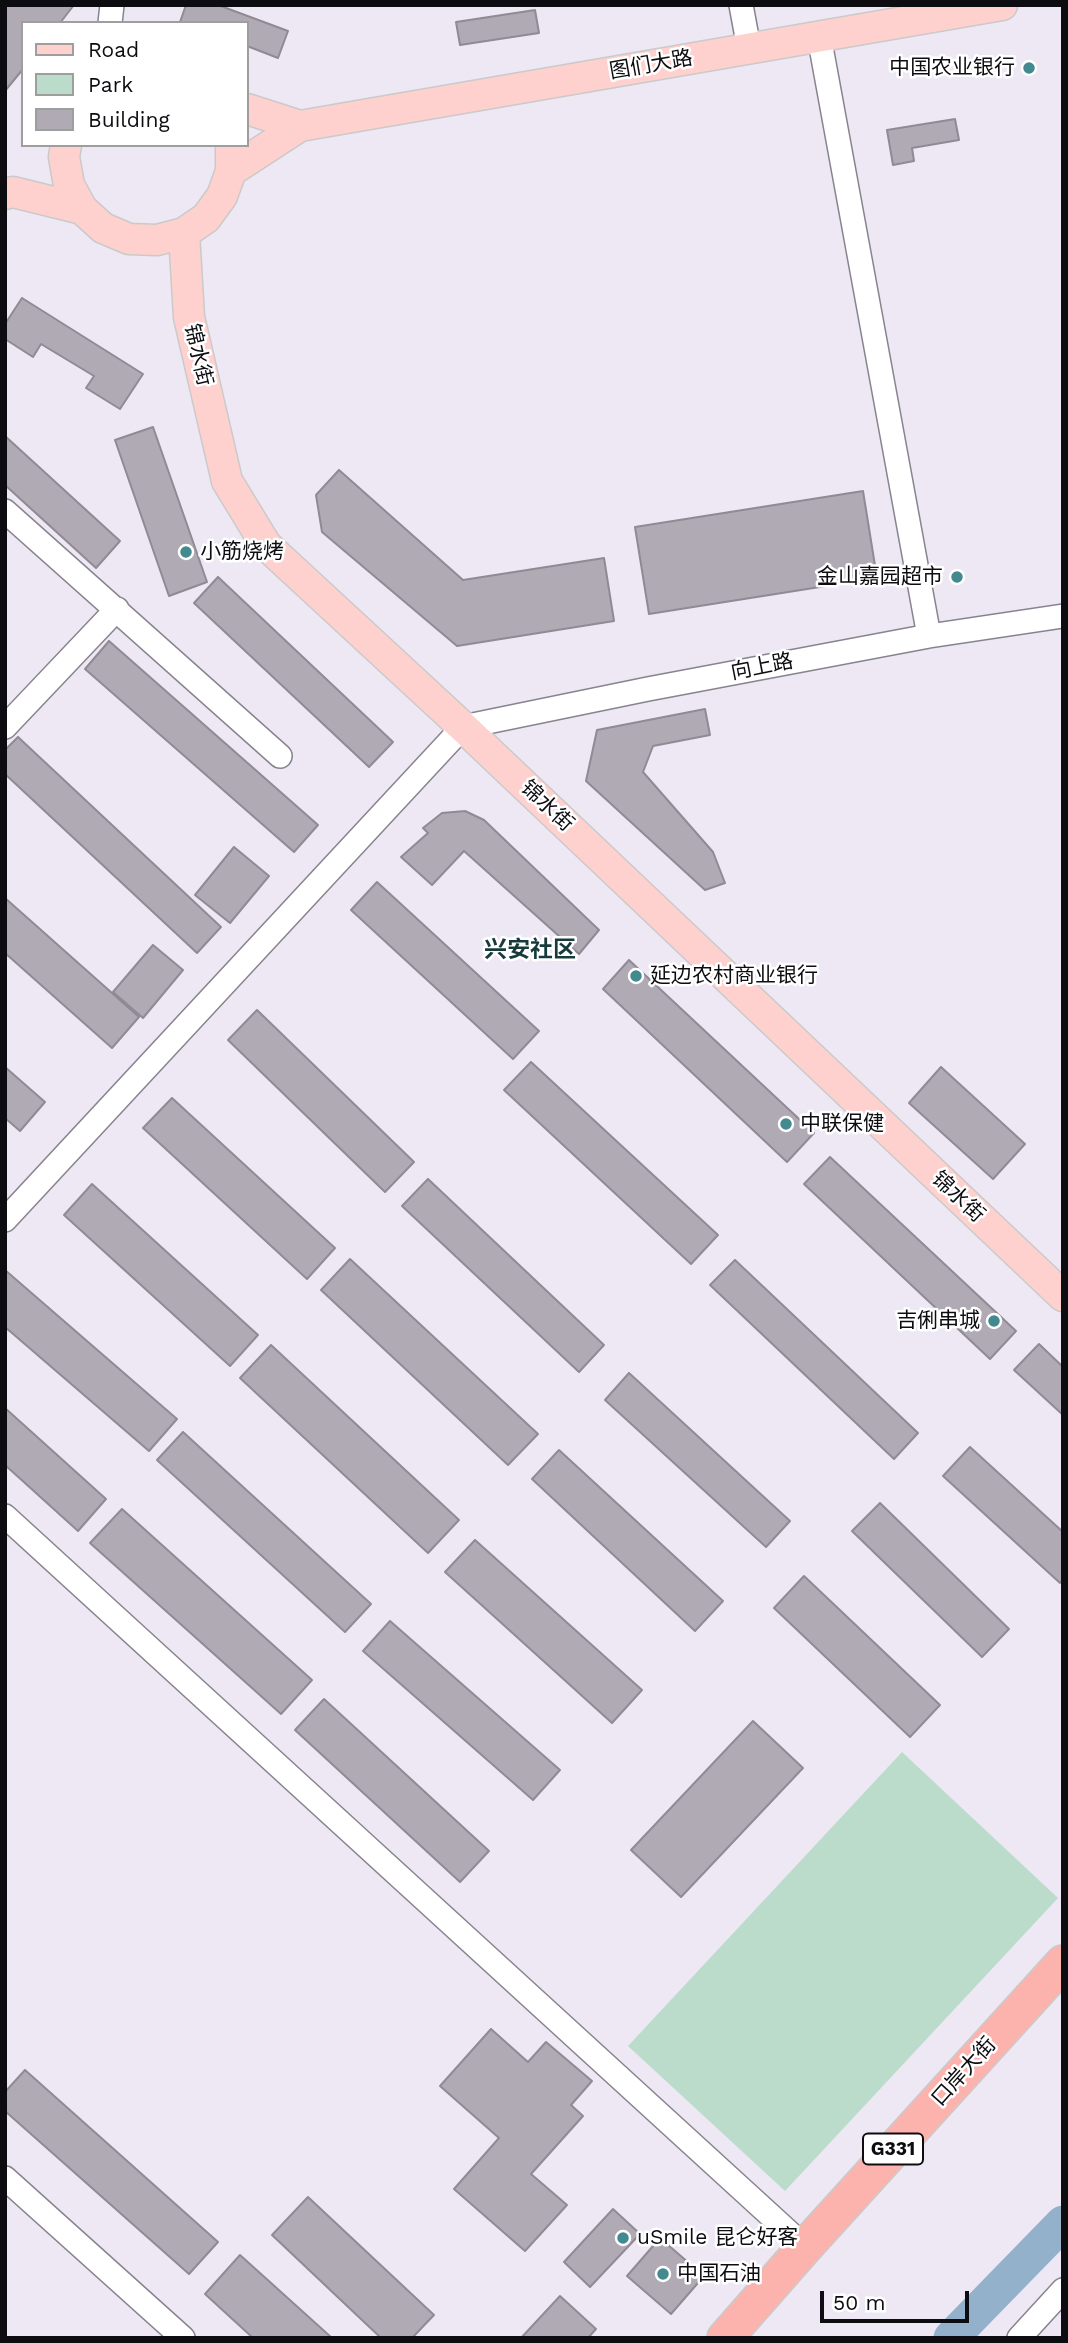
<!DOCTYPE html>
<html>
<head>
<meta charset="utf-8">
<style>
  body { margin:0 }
  #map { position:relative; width:1068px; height:2343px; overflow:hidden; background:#ede8f4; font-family:"Work Sans",sans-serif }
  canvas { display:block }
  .frame { position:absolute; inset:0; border:7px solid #0d0c10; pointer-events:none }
  .legend { position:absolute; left:21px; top:21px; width:228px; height:126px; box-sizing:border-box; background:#fff; border:2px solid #9e9e9f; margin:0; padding:9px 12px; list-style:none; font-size:21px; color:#0d0c10 }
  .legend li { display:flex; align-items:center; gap:14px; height:35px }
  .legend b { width:35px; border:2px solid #9e9e9f }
  .scale { position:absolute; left:820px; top:2291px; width:149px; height:32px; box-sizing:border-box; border:4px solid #0d0c10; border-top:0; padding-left:9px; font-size:21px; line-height:24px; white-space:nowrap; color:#0d0c10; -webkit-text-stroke:5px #fff; paint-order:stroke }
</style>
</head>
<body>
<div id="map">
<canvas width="1068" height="2343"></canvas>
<div class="frame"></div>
<ul class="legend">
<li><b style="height:9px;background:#fed1ce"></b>Road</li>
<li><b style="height:19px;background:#bbdcca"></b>Park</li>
<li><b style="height:19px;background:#b0aab5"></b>Building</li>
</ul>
<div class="scale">50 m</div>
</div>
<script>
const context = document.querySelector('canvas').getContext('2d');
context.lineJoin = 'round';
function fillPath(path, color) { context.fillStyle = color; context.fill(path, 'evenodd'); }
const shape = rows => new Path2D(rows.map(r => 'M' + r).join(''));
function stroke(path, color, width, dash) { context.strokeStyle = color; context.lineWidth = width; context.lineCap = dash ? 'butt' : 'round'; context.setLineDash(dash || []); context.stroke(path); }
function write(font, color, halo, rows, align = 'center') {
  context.font = font + ' "Work Sans","Noto Sans SC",sans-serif'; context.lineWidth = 5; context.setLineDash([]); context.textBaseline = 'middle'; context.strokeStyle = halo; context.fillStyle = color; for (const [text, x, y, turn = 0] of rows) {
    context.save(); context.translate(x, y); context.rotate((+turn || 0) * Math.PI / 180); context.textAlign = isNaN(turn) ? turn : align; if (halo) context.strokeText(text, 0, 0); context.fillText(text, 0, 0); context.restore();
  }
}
fillPath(shape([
  [902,1752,1058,1898,785,2191,628,2046]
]), '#bbdcca');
stroke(shape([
  [951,2338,1063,2223]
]), '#94b1cb', 35);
const building = shape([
  [5,5,74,5,60,23,23,23,23,69,5,91,5,5],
  [186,5,218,5,288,31,278,58,247,46,247,23,180,22,186,5],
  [535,10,539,33,460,45,456,22,535,10],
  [955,119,959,140,912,148,914,161,893,165,887,130,955,119],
  [22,298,143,374,120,409,86,388,94,376,41,344,33,357,5,339,5,324,22,298],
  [153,427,207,582,169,596,115,440,153,427],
  [5,436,120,541,96,568,5,485,5,436],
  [339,470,463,580,604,558,614,621,457,646,322,532,316,495,339,470],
  [863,491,877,578,649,614,635,527,863,491],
  [218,577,393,742,369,767,194,603,218,577],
  [109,641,318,825,294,852,85,669,109,641],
  [705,709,710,735,653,746,643,772,713,852,725,883,705,890,586,781,597,730,705,709],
  [18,737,221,927,197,953,5,774,5,750,18,737],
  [465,811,484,820,599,930,579,954,464,851,432,885,401,857,428,833,423,828,442,813,465,811],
  [234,847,269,876,230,923,195,895,234,847],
  [377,882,539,1031,513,1059,351,910,377,882],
  [5,898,139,1017,112,1048,5,953,5,898],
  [153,945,183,970,143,1018,113,992,153,945],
  [629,960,814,1133,787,1162,603,989,629,960],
  [257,1010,414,1162,385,1192,228,1040,257,1010],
  [531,1062,718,1235,691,1264,504,1090,531,1062],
  [5,1067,45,1102,20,1131,5,1118,5,1067],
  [941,1067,1025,1144,993,1179,909,1103,941,1067],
  [172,1098,335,1248,307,1279,143,1128,172,1098],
  [830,1157,1016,1331,990,1359,804,1184,830,1157],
  [428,1179,604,1345,579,1372,402,1206,428,1179],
  [92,1184,258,1335,230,1366,64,1215,92,1184],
  [350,1259,538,1434,508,1465,321,1290,350,1259],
  [735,1260,918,1433,894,1459,710,1285,735,1260],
  [5,1270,177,1419,149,1451,5,1327,5,1270],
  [1039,1344,1063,1367,1063,1415,1014,1370,1039,1344],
  [271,1345,459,1520,428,1553,240,1378,271,1345],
  [629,1373,790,1521,766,1547,605,1400,629,1373],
  [5,1408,106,1499,78,1531,5,1465,5,1408],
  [183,1432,371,1604,345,1632,157,1460,183,1432],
  [970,1447,1063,1532,1063,1579,1060,1583,943,1476,970,1447],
  [559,1450,723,1601,695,1631,532,1479,559,1450],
  [880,1503,1009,1629,982,1657,852,1531,880,1503],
  [122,1509,312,1680,281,1714,90,1543,122,1509],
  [475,1540,642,1690,612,1723,445,1572,475,1540],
  [804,1576,940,1705,910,1737,774,1608,804,1576],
  [390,1621,560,1770,533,1800,363,1651,390,1621],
  [324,1699,489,1851,460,1882,295,1730,324,1699],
  [753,1721,803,1768,681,1897,631,1850,753,1721],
  [491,2029,528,2062,546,2042,592,2081,571,2105,583,2116,531,2174,567,2205,525,2251,454,2189,499,2138,440,2086,491,2029],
  [25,2070,218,2242,189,2274,5,2111,5,2092,25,2070],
  [308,2197,434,2315,412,2338,381,2338,272,2235,308,2197],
  [613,2209,640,2234,590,2287,564,2262,613,2209],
  [660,2238,704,2276,671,2314,627,2276,660,2238],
  [240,2255,332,2338,253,2338,205,2294,240,2255],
  [560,2296,596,2329,588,2338,521,2338,560,2296]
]);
fillPath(building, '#b0aab5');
stroke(building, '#908a95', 2);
const minor = shape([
  [741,5,749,48],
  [110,23,112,5],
  [819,36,929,636],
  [5,511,280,756],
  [5,727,117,609],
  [5,1220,463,727,648,689,929,636,1063,616],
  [5,1516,805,2247],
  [5,2178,183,2338],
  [1019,2338,1063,2290]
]);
const major = shape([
  [300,126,1002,5],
  [66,145,64,157,69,185,82,209,103,228,129,239,157,240,184,233,206,218,222,196,231,171,231,145],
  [231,171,300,126,247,109],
  [5,194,13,192,82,209],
  [184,233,189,317,227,481,266,545,463,727,1063,1296]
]);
const highway = shape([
  [725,2338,805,2247,1063,1963]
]);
stroke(minor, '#88848f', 26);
stroke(major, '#cacaca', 33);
stroke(highway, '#cacaca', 38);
stroke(minor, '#fff', 23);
stroke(major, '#fed1ce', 30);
stroke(highway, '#fdb3ad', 35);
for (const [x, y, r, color] of [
  [1029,68,7,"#428a8f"],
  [186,552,7,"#428a8f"],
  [957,577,7,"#428a8f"],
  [636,976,7,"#428a8f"],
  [786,1124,7,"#428a8f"],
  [994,1321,7,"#428a8f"],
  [623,2238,7,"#428a8f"],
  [663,2274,7,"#428a8f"]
]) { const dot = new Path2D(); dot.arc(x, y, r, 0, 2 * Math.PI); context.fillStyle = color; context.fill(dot); stroke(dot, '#fff', 2.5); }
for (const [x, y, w] of [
  [893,2149,60]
]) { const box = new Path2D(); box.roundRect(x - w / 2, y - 15.5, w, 31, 5); context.fillStyle = '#fff'; context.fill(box); stroke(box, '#0d0c10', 2); }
write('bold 19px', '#0d0c10', null, [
  ["G331",893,2149]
]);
write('21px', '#0d0c10', '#fff', [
  ["图们大路",651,65,-10],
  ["锦水街",198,355,77],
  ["向上路",762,667,-11],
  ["锦水街",547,806,43],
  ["锦水街",958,1197,43],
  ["口岸大街",964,2072,-48]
]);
write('21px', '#0d0c10', '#fff', [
  ["中国农业银行",1015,68,"right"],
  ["小筋烧烤",200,552],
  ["金山嘉园超市",943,577,"right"],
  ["延边农村商业银行",650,976],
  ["中联保健",800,1124],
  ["吉俐串城",980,1321,"right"],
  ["uSmile 昆仑好客",637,2238],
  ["中国石油",677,2274]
], 'left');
write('bold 23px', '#173a3c', '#fff', [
  ["兴安社区",530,950]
]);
</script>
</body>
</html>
